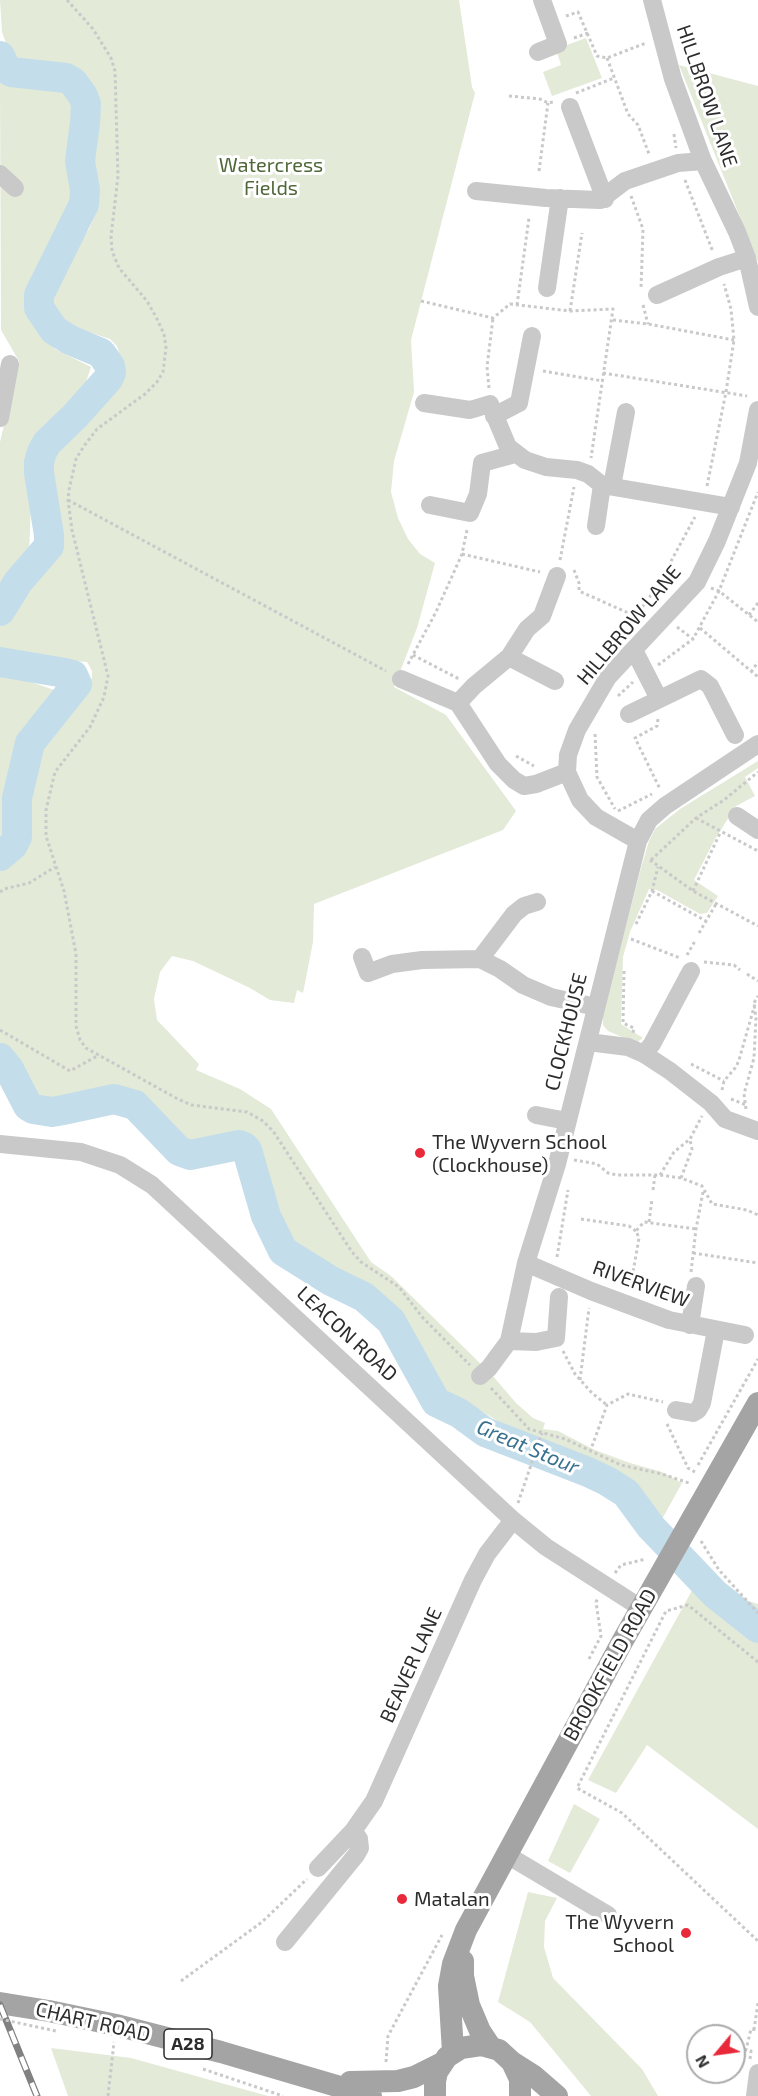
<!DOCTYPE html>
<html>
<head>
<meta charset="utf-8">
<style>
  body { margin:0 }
  #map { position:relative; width:758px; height:2096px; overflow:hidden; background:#fff; font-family:"Exo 2",sans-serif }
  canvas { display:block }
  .north { position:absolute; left:686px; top:2024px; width:60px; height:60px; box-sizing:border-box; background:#fff; border:2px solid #ababab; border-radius:50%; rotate:241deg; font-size:16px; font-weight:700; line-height:24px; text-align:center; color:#2c2c2c }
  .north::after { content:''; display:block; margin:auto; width:21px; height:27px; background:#e9283a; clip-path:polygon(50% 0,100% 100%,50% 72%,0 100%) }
</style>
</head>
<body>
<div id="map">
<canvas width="758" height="2096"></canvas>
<div class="north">N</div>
</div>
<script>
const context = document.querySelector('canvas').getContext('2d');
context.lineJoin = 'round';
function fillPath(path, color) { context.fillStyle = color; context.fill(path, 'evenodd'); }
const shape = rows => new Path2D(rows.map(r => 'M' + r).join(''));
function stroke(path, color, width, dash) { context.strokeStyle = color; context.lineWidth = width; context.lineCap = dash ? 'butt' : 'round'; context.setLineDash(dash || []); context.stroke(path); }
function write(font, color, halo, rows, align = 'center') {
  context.font = font + ' "Exo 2",sans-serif'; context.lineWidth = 6; context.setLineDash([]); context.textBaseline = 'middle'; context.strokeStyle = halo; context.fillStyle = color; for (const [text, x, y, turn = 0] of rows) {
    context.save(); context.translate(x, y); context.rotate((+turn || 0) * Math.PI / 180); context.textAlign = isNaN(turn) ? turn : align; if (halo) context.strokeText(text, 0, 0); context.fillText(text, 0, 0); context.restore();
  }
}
fillPath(shape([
  [0,0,459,0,472,87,475,93,411,340,414,392,394,461,391,492,398,518,408,539,420,554,435,563,417,628,394,687,446,715,516,811,503,830,314,904,313,942,303,993,297,990,294,1003,270,1000,250,988,193,961,172,956,160,972,154,999,157,1020,199,1064,196,1070,240,1089,271,1109,371,1262,391,1276,492,1375,516,1403,533,1418,545,1423,543,1429,558,1431,595,1450,630,1463,662,1472,682,1483,661,1521,657,1512,644,1495,624,1480,543,1448,466,1402,453,1401,444,1398,438,1388,419,1348,392,1308,366,1287,317,1266,300,1255,284,1238,275,1222,268,1198,261,1158,252,1141,240,1134,225,1133,196,1143,182,1143,141,1099,130,1094,116,1091,102,1092,62,1102,47,1102,34,1098,29,1093,13,1061,6,1053,0,1050,0,868,14,857,25,842,25,801,31,768,42,740,76,702,92,678,92,671,87,662,48,659,0,652,0,625,30,581,39,575,49,560,56,545,47,463,53,449,111,393,117,383,122,363,117,346,110,339,70,326,58,319,49,309,48,304,57,278,89,229,95,215,96,190,91,160,98,115,97,97,90,82,80,69,73,66,49,63,21,63,11,57,2,32],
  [586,38,602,78,552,96,543,72,561,65,556,49],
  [679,65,758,86,758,262],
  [0,81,1,84,62,91,71,100,74,120,67,161,74,202,30,288,28,317,55,349,91,367,86,382,41,431,27,460,31,503,29,555,0,587,0,442,19,361,1,330],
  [0,671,54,690,27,727,14,750,8,785,7,825,0,836],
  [758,761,758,768,745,777,755,796,736,806,715,839,694,880,718,896,707,913,700,914,657,890,649,889,630,932,623,957,621,1024,643,1038,636,1043,608,1031,603,1025,603,1014,641,868,649,841,655,829,680,809],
  [695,1585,758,1604,758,1829,647,1745,616,1793,588,1780],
  [574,1804,600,1819,570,1873,548,1861],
  [528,1892,557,1898,545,1921,544,1947,553,1978,642,2069,658,2096,591,2096,530,2022,498,2002],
  [51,2048,131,2058,268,2096,68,2096]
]), '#e3ead8');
stroke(shape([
  [0,56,6,69,11,72,66,78,73,82,83,96,86,104,85,123,80,161,85,190,84,204,39,295,39,308,54,330,70,340,101,353,110,366,111,373,108,379,75,416,47,443,42,452,39,462,39,473,49,535,49,546,18,582,0,611],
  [0,662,65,673,73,675,77,684,30,743,17,798,17,837,13,845,0,856],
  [0,1058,9,1069,28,1106,33,1109,52,1112,63,1110,114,1099,135,1105,179,1151,190,1155,239,1145,244,1147,247,1150,266,1216,283,1251,331,1281,364,1297,391,1321,436,1402,459,1413,485,1432,588,1472,607,1481,626,1493,651,1527,715,1594,758,1628]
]), '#c4ddeb', 30);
stroke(shape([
  [67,0,93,29,111,58,115,71,118,176,111,237,112,251,119,268,147,301,156,317,164,334,166,347,163,372,157,382,145,394,97,429,84,446,76,459,69,490,68,500,72,530,108,676,104,697,90,727,55,772,46,810,46,836,64,891,76,954,76,1026,80,1040,86,1048,176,1098,191,1105,247,1112,263,1121,273,1131,352,1252,361,1262,399,1287,423,1318,470,1365],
  [566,16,578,12,597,56,607,58,646,43],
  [574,38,588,33],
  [607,58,628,114,638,125,649,154],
  [576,93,614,78],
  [509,96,540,99,548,103,553,102],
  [674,134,676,148],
  [539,171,548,103],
  [685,180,713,252],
  [631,196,643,229,641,289],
  [421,301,493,318,510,304,570,311,613,309,591,458],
  [517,305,529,218],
  [643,305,648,324],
  [570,311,582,233],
  [613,320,648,324,734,340],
  [543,371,603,381],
  [603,373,747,396],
  [489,388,487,367,493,318],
  [707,486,726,392,734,340,731,309,724,284],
  [68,500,386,671],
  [462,554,540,572],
  [560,560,574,487],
  [574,570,579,583,579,591,635,616],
  [711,588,719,591,758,622],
  [749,615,758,603],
  [677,627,693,639,719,591,758,492],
  [700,628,758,677],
  [621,636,657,587,695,517],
  [413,655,459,679],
  [408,664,436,612,462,554,467,530],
  [658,665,693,639],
  [751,672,758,662],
  [618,696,633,682],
  [658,719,657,726,635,738,660,789],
  [595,734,597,777,615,809],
  [516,756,534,766],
  [618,811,652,794],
  [696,818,758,851],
  [650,860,693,891,758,926],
  [651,860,696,818,724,800,758,772],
  [652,891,706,921],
  [693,891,721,831],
  [0,892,4,889,29,883,55,867],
  [636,924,652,891,658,867],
  [699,933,716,904],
  [631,939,680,958],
  [687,955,695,941],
  [704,962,734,965,740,970],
  [624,971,623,1023,634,1028,633,1033],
  [747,974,758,981],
  [0,1030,70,1071,99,1055],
  [691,1064,724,1081],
  [722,1090,724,1081,736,1067,739,1060,755,1004],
  [731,1099,746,1105],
  [746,1109,744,1094,754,1058,756,1018,754,1003,758,996],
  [574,1160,597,1164,608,1173,617,1175,660,1175,681,1178,702,1186,712,1204,747,1210,758,1215],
  [660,1175,674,1152,690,1139,702,1116],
  [681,1178,692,1149,690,1140],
  [653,1190,655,1175],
  [581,1219,629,1226,636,1231],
  [649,1222,652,1199],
  [693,1253,758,1263],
  [557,1257,568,1190],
  [691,1272,696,1229,703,1192],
  [630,1289,639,1238,636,1231,644,1222,696,1229],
  [563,1351,575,1374,592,1393,607,1405],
  [580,1380,589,1308],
  [491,1388,529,1429,565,1439,621,1465,662,1474,689,1483],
  [667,1424,688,1468,695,1472],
  [590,1452,607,1405,628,1394,663,1402],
  [698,1465,758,1359],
  [518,1503,542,1433],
  [701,1541,719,1570,758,1613],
  [615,1573,621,1565,646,1559],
  [589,1659,601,1636,596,1602,598,1598],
  [758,1662,688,1605,666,1611,577,1788,622,1813,758,1941],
  [181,1981,262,1922,307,1879],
  [754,2030,758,2003],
  [750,2059,751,2051,746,2050,751,2029,758,2030],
  [386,2062,388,2036,442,1935],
  [203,2069,283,2096],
  [108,2096,114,2042]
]), '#c9c9c9', 3, [3, 3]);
stroke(shape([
  [652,0,673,79,703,161,737,232,747,258,758,307],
  [538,52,558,44,542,0],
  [570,107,605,199],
  [0,174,15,188],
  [476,191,546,198,600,200,625,181,678,163,703,161],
  [547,288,560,198],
  [657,295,719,267,747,258],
  [424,403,470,410,490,404,508,447,525,460,546,467,577,470,588,474,602,485,731,507],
  [494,416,519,403,532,336],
  [0,418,10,364],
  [612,486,626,412],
  [430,505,470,513,478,494,482,463,515,454],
  [596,526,602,485],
  [634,650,659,699],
  [509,657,555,681],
  [401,679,458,703,498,764,514,780,524,786,536,784,567,772],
  [458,703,474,686,509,657,527,629,542,616,557,576],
  [629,714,701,679,710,686,735,735],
  [737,816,758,830],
  [638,841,596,817,580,800,567,772,568,755,577,730,608,677,697,582,717,541,748,463,758,410],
  [362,957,368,973,392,964,422,960,480,959,500,969,523,985,551,997,596,1007],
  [480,959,514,914,524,906,537,902],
  [588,1042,628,1047,644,1054,670,1071,711,1103,725,1119,758,1131],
  [644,1054,652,1044,691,971],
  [536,1115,567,1121],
  [0,1144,81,1152,120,1165,152,1185,513,1520,546,1547,641,1608],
  [526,1263,591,1291,669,1320,745,1335],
  [690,1325,696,1286],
  [509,1341,536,1342,556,1338,559,1297],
  [480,1376,489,1368,509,1341,526,1263,557,1164,638,841,649,820,665,806,758,744],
  [676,1410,693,1413,698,1410,702,1403,716,1330],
  [507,1855,608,1915],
  [318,1868,353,1831,374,1801,473,1580,487,1554,513,1520],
  [285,1942,356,1855,360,1848,359,1839,353,1831],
  [755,2096,758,2073]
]), '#c9c9c9', 18);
stroke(shape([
  [463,1961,463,1976,469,2005,480,2031,490,2046],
  [0,2003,49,2011,116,2025,221,2052,371,2096],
  [453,2052,449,1986,453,1964,466,1930,622,1642,758,1403],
  [512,2062,534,2076,557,2096],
  [350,2082,398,2081,414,2077,442,2063],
  [435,2096,435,2081,437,2072,447,2057,461,2048,481,2045,499,2050,512,2062,520,2079,520,2096]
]), '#a4a4a4', 22);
const rail = shape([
  [0,2005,37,2096]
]);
stroke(rail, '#818181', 7);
stroke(rail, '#fff', 4.5, [14]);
stroke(shape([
  [0,2019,56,2031]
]), '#c9c9c9', 3, [3, 3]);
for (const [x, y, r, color] of [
  [420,1153,6,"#e9283a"],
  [402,1899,6,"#e9283a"],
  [686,1933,6,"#e9283a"]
]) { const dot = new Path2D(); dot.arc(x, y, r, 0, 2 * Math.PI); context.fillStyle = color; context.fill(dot); stroke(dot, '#fff', 2); }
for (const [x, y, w] of [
  [188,2044,48]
]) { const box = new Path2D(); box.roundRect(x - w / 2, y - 15, w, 30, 4.5); context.fillStyle = '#fff'; context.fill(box); stroke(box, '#2c2c2c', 1.5); }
write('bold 18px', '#2c2c2c', null, [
  ["A28",188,2044]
]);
write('20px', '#2c2c2c', '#fff', [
  ["HILLBROW LANE",707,96,71],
  ["HILLBROW LANE",629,625,-50],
  ["CLOCKHOUSE",566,1032,-76],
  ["RIVERVIEW",641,1284,20],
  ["LEACON ROAD",347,1334,43],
  ["BEAVER LANE",411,1665,-66],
  ["BROOKFIELD ROAD",610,1665,-61],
  ["CHART ROAD",93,2022,13]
]);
write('20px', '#506839', '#fff', [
  ["Watercress",271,165],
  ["Fields",271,188]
]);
write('20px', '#2c2c2c', '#fff', [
  ["The Wyvern School",432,1142],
  ["(Clockhouse)",432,1165],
  ["Matalan",414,1899],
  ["The Wyvern",674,1922,"right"],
  ["School",674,1945,"right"]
], 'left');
write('italic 21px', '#39708f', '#fff', [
  ["Great Stour",528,1447,23]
]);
</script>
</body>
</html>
